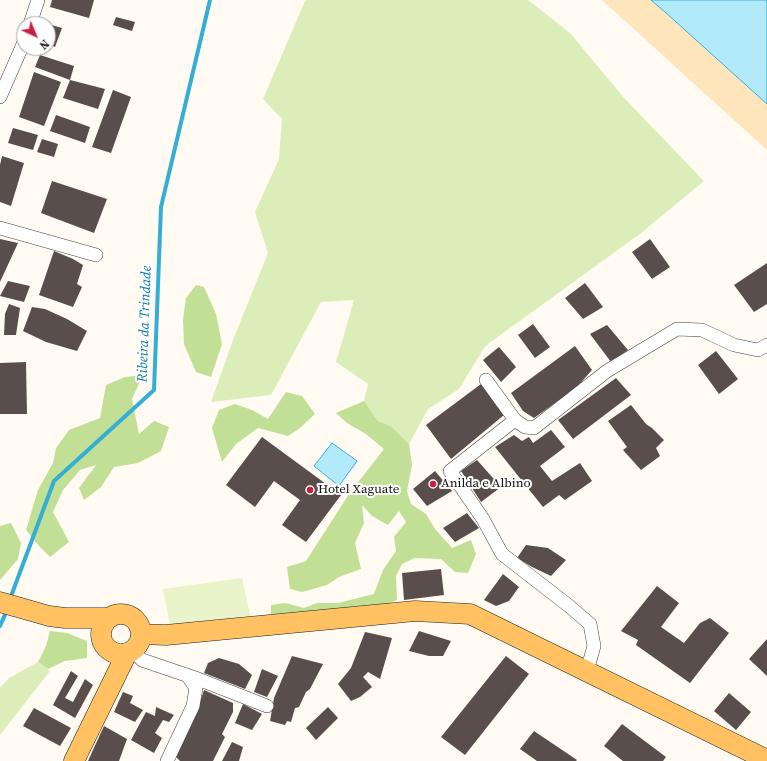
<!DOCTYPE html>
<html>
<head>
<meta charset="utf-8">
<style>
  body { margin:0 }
  #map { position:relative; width:767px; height:761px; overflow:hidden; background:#fffaf2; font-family:"Source Serif 4",serif }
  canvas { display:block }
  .north { position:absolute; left:16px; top:16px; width:40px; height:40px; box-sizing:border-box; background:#fff; border:1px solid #9f9f9f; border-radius:50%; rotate:136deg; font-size:11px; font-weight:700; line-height:16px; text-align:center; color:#0f0f0f }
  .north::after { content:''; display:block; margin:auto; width:14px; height:18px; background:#ca1d3f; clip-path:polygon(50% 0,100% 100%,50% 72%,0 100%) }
</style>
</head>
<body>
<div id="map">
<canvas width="767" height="761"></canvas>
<div class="north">N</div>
</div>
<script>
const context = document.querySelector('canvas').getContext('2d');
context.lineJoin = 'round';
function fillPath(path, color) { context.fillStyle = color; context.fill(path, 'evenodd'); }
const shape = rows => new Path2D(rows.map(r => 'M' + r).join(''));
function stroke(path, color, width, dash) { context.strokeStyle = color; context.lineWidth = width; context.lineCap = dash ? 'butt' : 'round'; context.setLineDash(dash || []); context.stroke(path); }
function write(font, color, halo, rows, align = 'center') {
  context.font = font + ' "Source Serif 4",serif'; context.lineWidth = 4; context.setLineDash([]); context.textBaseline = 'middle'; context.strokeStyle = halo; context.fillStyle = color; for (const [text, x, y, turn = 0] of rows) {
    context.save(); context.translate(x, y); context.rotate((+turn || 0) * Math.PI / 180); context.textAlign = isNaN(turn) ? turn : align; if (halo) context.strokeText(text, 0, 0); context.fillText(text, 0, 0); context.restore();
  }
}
fillPath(shape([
  [307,0,528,0,570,33,625,99,704,181,641,233,488,344,484,348,459,389,428,409,409,444,391,426,378,421,364,401,368,384,336,362,354,300,321,302,271,395,211,402,233,340,268,253,255,212,279,159,282,119,263,99,305,1],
  [38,662,50,671,0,735,0,688,9,678]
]), '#dbedb8');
fillPath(shape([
  [196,285,204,287,216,314,222,344,211,377,196,372,184,344,183,320,186,298],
  [143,375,132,399,139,434,154,421,169,427,161,451,138,463,114,467,101,487,84,500,79,488,96,465,80,470,63,490,53,512,69,542,50,557,39,546,26,530,38,490,53,463,56,448,69,430,100,418,106,385,125,377],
  [286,392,302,396,315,414,300,428,288,436,258,428,236,444,222,462,212,428,219,410,235,404,252,410,268,419],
  [364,401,378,421,391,426,409,444,412,465,407,491,411,504,426,514,435,529,452,548,471,540,476,554,468,573,455,572,441,559,415,558,402,564,396,576,397,600,381,606,271,617,271,605,285,603,304,608,317,603,338,603,374,594,383,570,396,551,394,537,406,522,399,511,388,525,372,516,362,505,364,523,355,543,361,569,339,577,327,585,302,592,290,589,287,567,306,561,349,494,384,449,366,434,347,423,336,413],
  [11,523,21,543,18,559,0,580,0,526],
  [50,631,67,633,87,641,87,658,65,661,48,669,38,662,46,646]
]), '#c2df96');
fillPath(shape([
  [602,0,651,0,767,104,767,150]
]), '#fee5bb');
fillPath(shape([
  [242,578,251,619,170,626,163,589]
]), '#ebf3cb');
const water = shape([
  [651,0,767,0,767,104,665,12,651,0],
  [332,443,357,461,339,486,314,466,332,443]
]);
fillPath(water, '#b3eafa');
stroke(water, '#35aed6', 1);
stroke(shape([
  [10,599,54,481,154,390,161,207,210,0],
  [0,626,7,610]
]), '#35aed6', 4);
fillPath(shape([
  [52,0,94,0,89,18,50,7],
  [116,17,135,22,132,31,113,25],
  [48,24,62,28,55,47,48,44],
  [40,55,74,66,70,80,105,89,98,109,63,98,70,80,35,67],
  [34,72,61,82,44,126,19,117],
  [113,90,131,97,111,153,92,147],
  [56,115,90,127,85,143,50,131],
  [13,128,38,135,33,150,8,143],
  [42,139,58,144,54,157,37,152],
  [2,156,24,163,11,206,0,202,0,165],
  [52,181,107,199,94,233,41,213],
  [0,239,18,243,0,282],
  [650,239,670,267,652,279,632,252],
  [54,251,73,259,83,265,77,284,82,287,73,307,39,295],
  [767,263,767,304,754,312,734,285],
  [8,281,30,286,24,302,0,296],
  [585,283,603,307,583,319,565,298],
  [9,304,20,308,16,335,4,335,5,314],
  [32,307,45,309,67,319,87,331,77,351,46,342,23,331],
  [533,324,550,347,535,358,518,335],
  [607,325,628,350,611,362,590,334],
  [575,346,592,370,576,388,534,418,523,411,511,393],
  [499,347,516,367,501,382,483,360],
  [716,351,738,379,719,394,698,365],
  [26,362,27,414,0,414,0,363],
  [616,378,631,395,573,439,558,420],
  [481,384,504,415,451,459,426,425],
  [631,405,646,424,652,428,664,440,656,448,660,456,641,470,623,450,627,447,608,421],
  [551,430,565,447,540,466,552,481,580,463,592,481,565,500,559,495,543,507,495,447,514,435,522,441,529,437,533,443],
  [262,437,341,495,306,542,282,525,300,500,274,481,255,507,226,485],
  [477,460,501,487,481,502,461,471],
  [435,471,452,491,427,506,413,489],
  [467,513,479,528,455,542,443,528],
  [526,545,548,548,566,560,551,576,532,567,517,558],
  [441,569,444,595,404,600,402,573],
  [503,574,519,587,509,601,496,606,484,600],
  [657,586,679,603,661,627,684,643,700,623,710,618,729,633,690,683,636,645,638,640,621,631],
  [419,631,451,641,443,656,429,656,409,651],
  [365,632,392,638,380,679,368,672,363,677,372,687,360,697,351,701,338,684,351,668],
  [767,639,767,676,749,659],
  [292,656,323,664,310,689,306,692,299,707,295,708,291,722,287,721,285,725,270,721,274,698],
  [506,656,529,674,465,755,441,737],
  [219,658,239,664,252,675,245,689,204,673,208,663],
  [262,669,278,676,267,697,254,692],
  [71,671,78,676,65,698,73,702,85,679,93,685,75,718,53,705],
  [204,690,233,703,233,712,222,734,225,737,213,761,180,761,176,757,197,711],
  [123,692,133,696,130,703,143,710,135,722,114,712],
  [729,693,751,712,736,730,714,711],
  [243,704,262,714,252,730,235,723],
  [156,707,174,715,169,722,163,720,155,733,162,738,154,753,131,740,146,712,155,716],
  [328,707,338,718,316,740,306,728],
  [34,708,71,728,60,746,23,726],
  [622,724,666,757,663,761,623,761,604,746],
  [104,726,127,739,119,761,88,761],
  [534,731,577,760,576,761,537,761,520,749],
  [232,742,243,747,239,761,222,761]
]), '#594e4b');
const street = shape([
  [30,24,38,0],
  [0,97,24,42],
  [0,228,96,255],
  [486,380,515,420],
  [132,650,142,660,198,679,267,706],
  [587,671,594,646,590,624,569,606,502,554,483,519,450,471,515,420,525,427,534,428,607,371,677,329,702,330,734,345,758,350,767,345],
  [167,761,193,706,196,688,187,675]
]);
const primary = shape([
  [0,602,49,616,65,618,108,618],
  '101 634a20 20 0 1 1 40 0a20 20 0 1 1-40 0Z',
  [141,634,166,635,415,611,470,614,767,760],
  [74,761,127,653]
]);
stroke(street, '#424242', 14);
stroke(primary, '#202020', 21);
stroke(street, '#fff', 13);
stroke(primary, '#ffc162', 20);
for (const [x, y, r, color] of [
  [433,484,4,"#ca1d3f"],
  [310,490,4,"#ca1d3f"]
]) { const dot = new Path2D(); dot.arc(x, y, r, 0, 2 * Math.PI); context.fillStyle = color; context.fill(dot); stroke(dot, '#fff', 1.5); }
write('13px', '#0f0f0f', '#fff', [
  ["Anilda e Albino",441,484],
  ["Hotel Xaguate",318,490]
], 'left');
write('italic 14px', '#0f7eab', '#fff', [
  ["Ribeira da Trindade",145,324,-88]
]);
</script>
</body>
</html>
